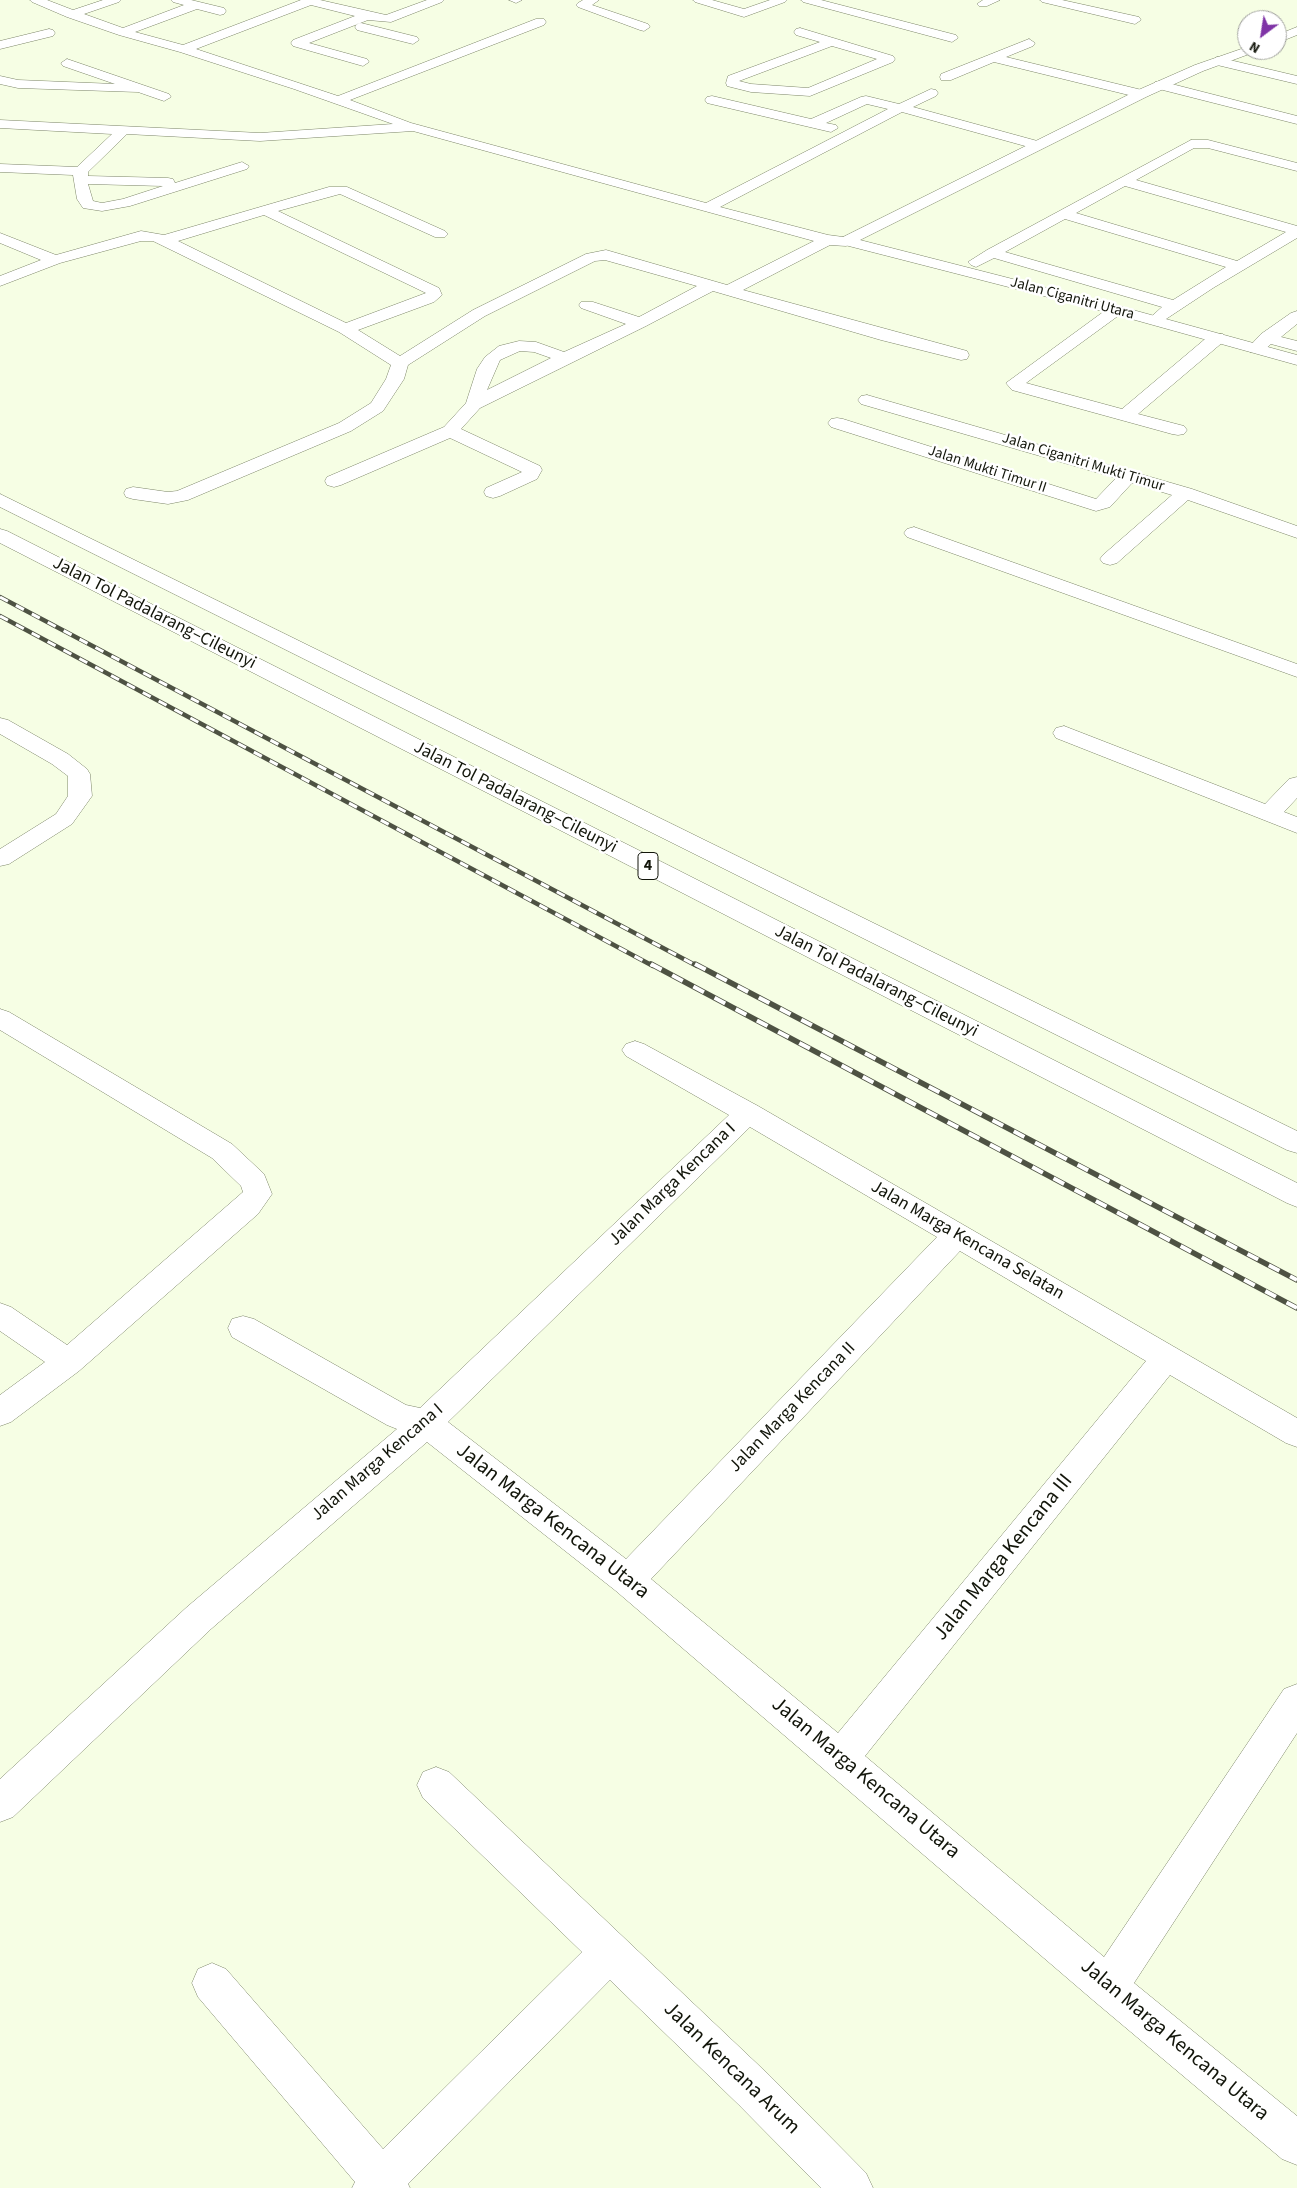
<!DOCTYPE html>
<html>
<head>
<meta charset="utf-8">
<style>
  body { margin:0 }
  #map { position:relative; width:1297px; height:2188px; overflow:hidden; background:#f6fee4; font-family:"Source Sans 3",sans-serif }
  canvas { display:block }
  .north { position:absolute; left:1237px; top:10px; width:50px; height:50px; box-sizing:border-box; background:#fff; border:1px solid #a0a19d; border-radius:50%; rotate:211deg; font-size:14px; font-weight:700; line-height:20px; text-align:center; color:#12150a }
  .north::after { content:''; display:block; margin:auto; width:18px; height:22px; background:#7f34a6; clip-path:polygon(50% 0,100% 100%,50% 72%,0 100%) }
</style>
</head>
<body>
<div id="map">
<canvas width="1297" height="2188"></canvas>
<div class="north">N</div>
</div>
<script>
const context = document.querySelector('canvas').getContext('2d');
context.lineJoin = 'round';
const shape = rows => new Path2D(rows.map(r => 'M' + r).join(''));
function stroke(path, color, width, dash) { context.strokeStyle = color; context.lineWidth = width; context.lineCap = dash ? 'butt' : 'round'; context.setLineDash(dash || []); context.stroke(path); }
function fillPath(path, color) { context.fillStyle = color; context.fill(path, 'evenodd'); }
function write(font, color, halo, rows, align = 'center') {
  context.font = font + ' "Source Sans 3",sans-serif'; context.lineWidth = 5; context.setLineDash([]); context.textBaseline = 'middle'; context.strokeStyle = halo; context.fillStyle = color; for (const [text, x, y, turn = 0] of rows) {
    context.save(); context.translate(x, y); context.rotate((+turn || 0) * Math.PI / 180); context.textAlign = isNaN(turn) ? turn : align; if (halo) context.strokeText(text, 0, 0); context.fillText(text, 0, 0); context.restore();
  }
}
const street = shape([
  [30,0,47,0,73,10,103,0,121,0,119,2,84,14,123,28,184,5,173,2,171,0,191,0,224,8,226,11,224,14,220,15,197,9,135,32,183,45,301,0,320,0,386,15,427,0,444,0,442,2,391,22,368,20,309,43,367,59,369,62,363,66,293,46,291,43,293,40,355,16,311,5,196,49,338,96,536,19,544,19,546,22,544,25,350,100,411,123,706,203,888,109,867,104,826,123,836,125,838,128,831,132,707,103,705,100,707,97,712,96,811,119,861,97,866,96,899,104,931,89,936,90,938,93,936,96,913,107,1041,142,1043,145,1036,149,902,112,720,207,828,235,851,238,854,241,851,244,846,246,830,245,743,290,967,351,969,355,967,359,961,360,881,340,713,291,646,326,480,408,461,429,540,466,542,470,537,479,500,496,493,498,486,496,484,492,486,488,522,472,450,438,341,485,334,487,327,485,325,481,327,477,444,427,466,403,477,369,485,357,499,346,519,341,536,342,564,352,626,324,581,308,579,305,581,302,593,302,639,317,697,286,605,260,595,261,485,316,408,365,404,379,383,411,351,431,188,500,168,504,133,499,126,497,124,493,126,489,133,487,168,492,177,491,339,423,371,403,386,379,391,365,339,332,153,241,141,241,60,263,0,286,0,276,41,260,0,243,0,233,56,255,141,231,164,235,329,187,347,187,445,231,448,234,445,237,435,237,340,194,278,211,439,288,442,295,434,302,358,330,400,356,473,310,586,254,606,250,727,285,814,241,413,131,260,141,127,134,88,172,88,176,168,178,173,179,175,183,242,162,249,166,247,169,130,206,102,211,83,208,77,199,73,175,0,172,0,164,77,167,112,134,0,128,0,120,260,133,393,124,294,89,180,52,119,35,67,17,32,2,30,0],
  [88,184,163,186,123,199,102,203,93,201,88,184],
  [264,215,426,293,346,323,178,241,264,215],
  [520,351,534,352,551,358,487,390,500,360,520,351],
  [509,0,522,0,516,3,509,0],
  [583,0,599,0,592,5,648,24,650,27,644,31,640,30,578,7,576,5,578,3,583,0],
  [693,0,712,0,744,9,770,0,787,0,785,2,744,17,695,2,693,0],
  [801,0,821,0,956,35,958,38,952,42,803,2,801,0],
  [983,0,1000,0,987,6,979,6,977,4,983,0],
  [1040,0,1062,0,1139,17,1141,20,1135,24,1042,2,1040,0],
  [361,23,417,37,419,40,413,44,357,30,355,27,357,24,361,23],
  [800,28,893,56,895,59,893,62,810,96,751,92,727,86,726,83,728,76,820,42,796,35,794,32,796,29,800,28],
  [832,46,877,59,808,88,751,84,739,81,832,46],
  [49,29,53,30,55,33,53,36,0,49,0,41,49,29],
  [1029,39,1035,43,1033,46,1006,57,1146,91,1148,94,1141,98,994,62,951,80,941,80,940,77,941,74,1029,39],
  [1217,57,1297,76,1297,84,1213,64,1211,61,1217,57],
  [67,59,169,94,171,97,164,101,138,92,18,88,0,84,0,76,18,80,115,84,63,66,61,63,67,59],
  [1160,81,1297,116,1297,124,1155,88,1154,85,1155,82,1160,81],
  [1191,140,1208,140,1297,163,1297,171,1208,148,1194,148,1136,180,1297,226,1297,238,1213,288,1166,319,1160,321,1154,319,1152,316,1162,307,994,258,976,267,971,265,968,262,987,250,1191,140],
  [1125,186,1286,232,1237,261,1076,213,1125,186],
  [1065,219,1226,267,1173,300,1005,252,1065,219],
  [1116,305,1122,307,1124,310,1122,313,1026,383,1122,409,1211,334,1223,334,1225,338,1223,342,1138,414,1184,426,1187,430,1184,434,1178,435,1172,434,1012,390,1006,383,1110,307,1116,305],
  [1297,311,1297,324,1281,337,1297,341,1297,351,1271,344,1262,352,1250,352,1248,348,1261,334,1291,313,1297,311],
  [867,395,1192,489,1297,526,1297,538,1188,500,1117,563,1110,565,1103,563,1100,559,1103,555,1172,495,1132,483,1110,507,1096,511,831,427,828,423,831,419,837,418,843,419,1096,499,1116,478,861,404,858,400,861,396,867,395],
  [914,527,1297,664,1297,677,907,537,904,533,907,529,914,527],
  [0,718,8,720,68,754,87,769,90,774,92,796,72,824,9,864,0,866,0,849,56,814,68,796,68,776,52,764,0,734,0,718],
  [1064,726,1265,804,1289,779,1297,777,1297,798,1284,812,1297,817,1297,833,1056,738,1053,733,1056,728,1064,726],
  [0,1009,9,1012,232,1144,264,1174,272,1194,258,1214,79,1371,11,1422,0,1426,0,1395,45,1362,0,1331,0,1303,11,1307,67,1345,243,1192,241,1186,212,1158,0,1030,0,1009],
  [635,1041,644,1044,758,1106,1297,1418,1297,1447,1286,1443,1170,1375,865,1756,1104,1957,1284,1689,1297,1684,1297,1733,1134,1983,1297,2116,1297,2165,1282,2159,1094,2001,616,1591,427,1442,211,1629,13,1817,0,1822,0,1779,187,1607,397,1429,387,1425,232,1337,228,1328,232,1319,243,1316,254,1319,406,1405,420,1408,729,1115,626,1056,622,1050,626,1044,635,1041],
  [750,1127,937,1237,626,1559,448,1422,750,1127],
  [960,1251,1146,1361,838,1733,651,1579,960,1251],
  [436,1767,449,1772,769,2075,866,2173,873,2188,821,2188,739,2105,610,1980,408,2184,410,2188,352,2188,355,2182,198,1997,192,1983,198,1969,212,1963,226,1969,383,2149,582,1952,423,1798,417,1785,423,1772,436,1767]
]);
const secondary = shape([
  [1297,27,1297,35,1277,43,1277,35,1297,27],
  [1247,47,1247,50,1254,50,1252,53,1203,71,1146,97,860,240,1122,307,1297,355,1297,365,1110,313,841,244,838,241,841,238,1136,91,1195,65,1247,47]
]);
const highway = shape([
  [0,494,1297,1131,1297,1153,1287,1150,0,507,0,494],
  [0,529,7,531,1297,1183,1297,1207,1287,1203,0,543,0,529]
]);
stroke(street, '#7d8669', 1);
stroke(secondary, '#7d8669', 1);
stroke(highway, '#7d8669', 1);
fillPath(street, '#fff');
fillPath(secondary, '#fff');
fillPath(highway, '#fff');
const railFar1 = shape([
  [0,597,697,966],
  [0,616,653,966]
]);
const rail = shape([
  [651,964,1297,1308],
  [695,964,1297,1280]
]);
stroke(railFar1, '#4e5243', 4.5);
stroke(rail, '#4e5243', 5.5);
stroke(railFar1, '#fff', 3, [9]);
stroke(rail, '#fff', 4, [12]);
write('15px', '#12150a', '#fff', [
  ["Jalan Ciganitri Utara",1072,299,15],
  ["Jalan Ciganitri Mukti Timur",1083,463,17],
  ["Jalan Mukti Timur II",987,470,18]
]);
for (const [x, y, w] of [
  [648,866,20]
]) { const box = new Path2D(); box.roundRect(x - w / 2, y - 13.5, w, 27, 4); context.fillStyle = '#fff'; context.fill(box); stroke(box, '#12150a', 1); }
write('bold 16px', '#12150a', null, [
  ["4",648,866]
]);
write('18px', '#12150a', '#fff', [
  ["Jalan Tol Padalarang–Cileunyi",154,614,27],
  ["Jalan Tol Padalarang–Cileunyi",515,798,27],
  ["Jalan Tol Padalarang–Cileunyi",876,982,27],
  ["Jalan Marga Kencana I",673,1185,-44],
  ["Jalan Marga Kencana Selatan",967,1241,30],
  ["Jalan Marga Kencana II",793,1408,-46],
  ["Jalan Marga Kencana I",378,1463,-41]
]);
write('21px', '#12150a', '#fff', [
  ["Jalan Marga Kencana Utara",552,1522,38],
  ["Jalan Marga Kencana III",1004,1558,-51],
  ["Jalan Marga Kencana Utara",865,1779,40],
  ["Jalan Marga Kencana Utara",1174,2041,40],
  ["Jalan Kencana Arum",731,2069,44]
]);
</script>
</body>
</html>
